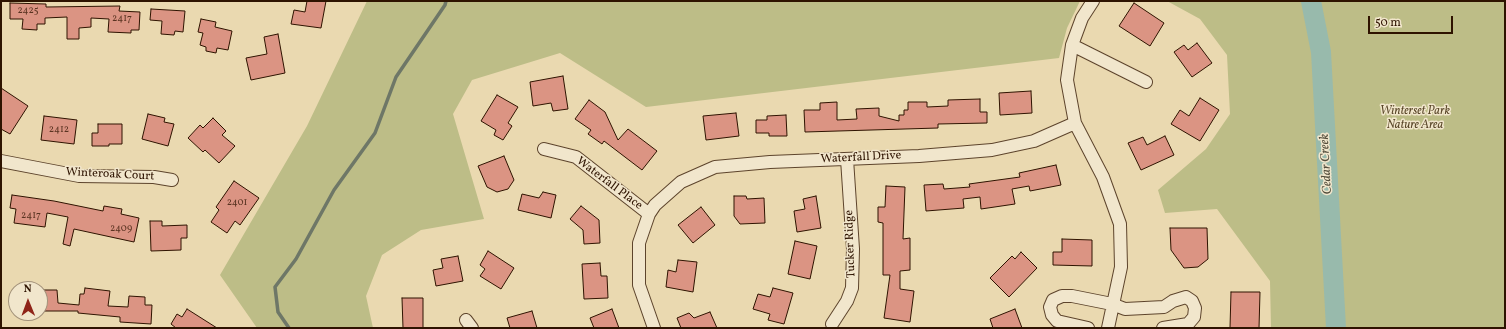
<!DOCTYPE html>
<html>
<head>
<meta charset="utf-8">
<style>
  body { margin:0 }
  #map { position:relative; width:1506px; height:329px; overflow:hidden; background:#ead9b0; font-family:Vollkorn,serif }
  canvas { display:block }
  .frame { position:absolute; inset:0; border:2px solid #2e1300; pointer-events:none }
  .north { position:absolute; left:8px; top:281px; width:40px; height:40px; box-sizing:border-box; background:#f1e6cc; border:1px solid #a3927a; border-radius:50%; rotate:359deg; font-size:11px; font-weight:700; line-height:16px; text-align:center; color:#2e1300 }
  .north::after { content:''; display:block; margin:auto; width:14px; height:18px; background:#8f2418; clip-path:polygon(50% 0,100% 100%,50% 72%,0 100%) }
  .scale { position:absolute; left:1368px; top:16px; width:85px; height:18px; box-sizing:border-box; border:2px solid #2e1300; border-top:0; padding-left:5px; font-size:12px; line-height:14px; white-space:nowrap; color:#2e1300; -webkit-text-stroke:3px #f1e6cc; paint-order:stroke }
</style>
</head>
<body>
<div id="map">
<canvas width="1506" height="329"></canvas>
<div class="frame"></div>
<div class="north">N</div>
<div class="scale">50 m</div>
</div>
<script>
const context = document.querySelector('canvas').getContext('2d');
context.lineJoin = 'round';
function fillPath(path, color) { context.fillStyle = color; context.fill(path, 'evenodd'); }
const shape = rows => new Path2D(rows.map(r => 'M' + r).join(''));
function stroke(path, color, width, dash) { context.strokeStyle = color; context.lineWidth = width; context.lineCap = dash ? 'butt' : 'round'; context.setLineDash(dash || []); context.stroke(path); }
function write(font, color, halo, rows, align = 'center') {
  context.font = font + ' Vollkorn,serif'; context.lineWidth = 3; context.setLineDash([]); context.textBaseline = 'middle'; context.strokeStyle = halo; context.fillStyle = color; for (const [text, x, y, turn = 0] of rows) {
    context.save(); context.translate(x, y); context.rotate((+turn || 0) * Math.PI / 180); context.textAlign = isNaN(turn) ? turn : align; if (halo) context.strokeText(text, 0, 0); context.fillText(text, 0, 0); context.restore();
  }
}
fillPath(shape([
  [367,1,1080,1,1067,28,1059,58,646,107,560,53,472,80,453,114,484,219,421,230,382,255,366,296,373,328,257,328,220,275,307,126],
  [1167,1,1302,1,1309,21,1315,70,1332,328,1271,328,1270,281,1217,209,1165,213,1158,190,1206,149,1230,114,1227,55,1200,19],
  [1311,1,1505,1,1505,328,1336,328,1321,52]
]), '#bdbd87');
stroke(shape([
  [289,328,278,312,275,287,296,259,334,190,375,133,396,77,445,5,446,1]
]), '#6e7767', 3.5);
stroke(shape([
  [1311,1,1321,52,1336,328]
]), '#98baac', 20);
const building = shape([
  [307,1,326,1,321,28,291,24,294,10,305,12,307,1],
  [10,3,46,4,46,7,120,6,119,11,140,12,139,30,131,30,131,33,108,32,109,19,91,18,91,27,79,28,79,39,67,39,67,17,45,18,45,24,37,24,37,30,22,29,23,19,10,19,10,3],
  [1134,3,1164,23,1150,46,1119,26,1134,3],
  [151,9,185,11,183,32,175,31,174,35,161,34,162,21,150,20,151,9],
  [201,19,216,22,215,27,232,31,228,50,217,48,216,53,206,51,206,47,200,45,203,33,198,32,201,19],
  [278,34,285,73,251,80,246,58,267,54,264,37,278,34],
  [1197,43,1212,63,1192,77,1174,52,1184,45,1188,50,1197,43],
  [563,76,568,109,553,111,551,103,533,106,530,82,563,76],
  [1,88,28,106,10,134,1,129,1,88],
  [1031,91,1032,113,1000,115,999,93,1031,91],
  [497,95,518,107,508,123,512,126,503,140,494,135,496,130,481,121,497,95],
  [1200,98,1219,110,1200,141,1171,124,1180,110,1189,116,1200,98],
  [980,99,980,112,987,112,987,123,938,124,938,128,805,132,804,110,820,110,820,103,837,102,837,120,857,119,856,109,879,108,879,116,899,121,899,115,904,115,904,110,908,110,908,102,927,102,927,107,948,106,948,100,980,99],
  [589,100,605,112,618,140,628,129,657,151,642,170,604,141,602,144,588,134,591,130,575,119,589,100],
  [736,113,739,136,706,140,703,116,736,113],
  [148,114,165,118,164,122,174,124,168,146,142,139,148,114],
  [786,115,787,136,769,136,769,133,756,133,756,120,767,120,767,116,786,115],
  [44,116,77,120,74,144,41,140,44,116],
  [213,118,226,131,222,135,235,146,219,163,205,150,203,152,188,138,200,125,203,128,213,118],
  [98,124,122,124,122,144,109,144,109,146,92,146,92,133,98,133,98,124],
  [1165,136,1174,155,1141,170,1128,143,1143,137,1147,145,1165,136],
  [504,156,514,180,508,189,497,192,487,187,478,166,504,156],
  [1056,165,1061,185,1030,191,1029,186,1012,189,1015,204,981,209,980,197,963,199,964,208,926,211,924,185,943,184,944,189,970,187,969,184,1020,177,1019,173,1056,165],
  [234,181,259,198,240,225,235,221,227,233,211,222,219,210,216,207,234,181],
  [886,186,905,187,903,239,910,238,910,270,900,271,900,289,914,291,910,322,884,318,890,275,883,275,883,223,878,222,878,207,885,207,886,186],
  [543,192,556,195,551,218,518,210,522,194,539,198,543,192],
  [12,195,54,201,103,211,104,206,122,209,121,214,139,218,134,242,74,229,70,246,63,244,68,217,47,213,45,227,14,223,16,209,10,208,12,195],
  [734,196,746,196,747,199,764,198,765,223,740,224,734,216,734,196],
  [816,196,821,228,797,232,794,211,805,209,803,199,816,196],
  [581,206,599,220,600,243,584,244,583,230,570,219,581,206],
  [701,207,715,225,693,243,678,225,701,207],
  [150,221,162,221,162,226,187,225,187,238,181,238,181,250,151,251,150,221],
  [1170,228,1207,228,1208,259,1198,267,1184,268,1171,250,1170,228],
  [1062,239,1092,240,1092,266,1053,265,1053,252,1062,252,1062,239],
  [795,241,817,246,810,279,788,274,795,241],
  [488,251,514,268,501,289,480,276,485,269,480,265,488,251],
  [1021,252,1037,268,1009,297,990,278,1012,256,1015,259,1021,252],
  [458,256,463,281,436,286,433,270,443,268,441,259,458,256],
  [678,260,697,262,693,292,666,287,668,270,676,272,678,260],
  [600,263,601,276,607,276,608,298,584,299,582,264,600,263],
  [85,288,110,291,108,306,128,307,129,296,145,297,145,305,152,305,151,324,120,322,120,317,78,313,78,311,40,311,40,290,57,290,58,303,79,305,80,294,84,294,85,288],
  [773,288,793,293,784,324,768,320,770,314,753,309,758,294,770,297,773,288],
  [1231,292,1260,292,1259,328,1230,328,1231,292],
  [402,298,423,298,423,328,403,328,402,298],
  [187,309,217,328,176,328,171,324,177,314,182,317,187,309],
  [612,309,619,328,594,328,590,318,612,309],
  [1015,309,1022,328,993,328,990,319,1015,309],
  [532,311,537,328,510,328,507,318,532,311],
  [710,312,717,328,681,328,677,318,689,313,694,318,710,312]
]);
fillPath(building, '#db9483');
stroke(building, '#2e1300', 1);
const street = shape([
  [1093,1,1082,18,1072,45,1067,80,1075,123,1103,177,1120,224,1121,267,1108,328],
  [1072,45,1146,82],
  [544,149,576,157,649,214],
  [1,161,79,176,154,177,172,180],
  [466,320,472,328],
  [832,324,847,301,852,288,853,249,847,159],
  [654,328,639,285,639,243,649,214,655,205,681,182,715,167,770,162,919,156,992,150,1034,141,1075,123],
  [1088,328,1057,321,1052,315,1050,307,1053,300,1062,296,1072,296,1112,304,1125,309,1164,307,1173,301,1186,297,1192,301,1195,308,1194,317,1188,324,1163,328]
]);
stroke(street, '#5d442c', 14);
stroke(street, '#f1e6cc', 12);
write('10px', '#593321', null, [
  ["2425",28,11],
  ["2417",122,19],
  ["2412",59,130],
  ["2401",237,203],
  ["2417",31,216],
  ["2409",121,229]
]);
write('italic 12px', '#594628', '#f1e6cc', [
  ["Winterset Park",1415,112],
  ["Nature Area",1415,126]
]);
write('12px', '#2e1300', '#f1e6cc', [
  ["Waterfall Drive",861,158,-3],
  ["Winteroak Court",110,175,3],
  ["Waterfall Place",609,184,37],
  ["Tucker Ridge",851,244,-92]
]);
write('italic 13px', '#534d3c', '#f1e6cc', [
  ["Cedar Creek",1327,164,-93]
]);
</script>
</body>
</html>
